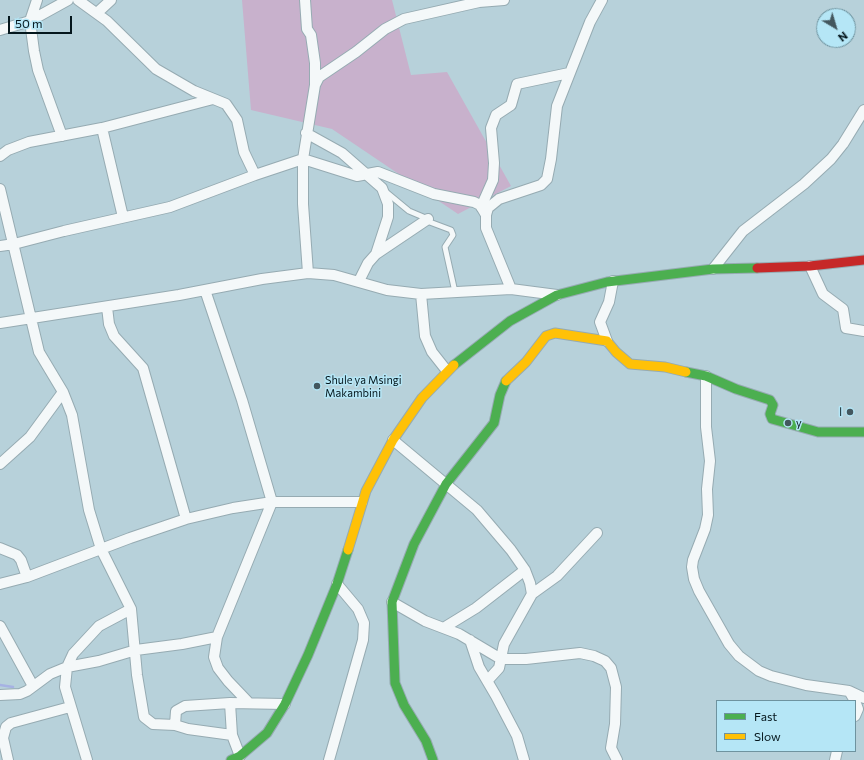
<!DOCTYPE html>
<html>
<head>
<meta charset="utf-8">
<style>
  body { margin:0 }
  #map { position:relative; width:864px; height:760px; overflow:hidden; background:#b7d1da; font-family:Commissioner,sans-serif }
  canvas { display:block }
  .legend { position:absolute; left:716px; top:700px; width:140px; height:52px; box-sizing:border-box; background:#b5e6f6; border:1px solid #6e939f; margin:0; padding:5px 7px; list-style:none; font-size:12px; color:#04161c }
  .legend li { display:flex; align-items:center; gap:8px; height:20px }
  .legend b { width:20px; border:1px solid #6e939f }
  .north { position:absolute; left:816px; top:8px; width:40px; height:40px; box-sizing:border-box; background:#b5e6f6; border:1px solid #6e939f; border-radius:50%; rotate:142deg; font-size:11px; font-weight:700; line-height:16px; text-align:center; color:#04161c }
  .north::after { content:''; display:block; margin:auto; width:14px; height:18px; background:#43575e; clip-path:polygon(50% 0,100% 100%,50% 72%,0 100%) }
  .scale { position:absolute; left:8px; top:16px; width:64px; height:18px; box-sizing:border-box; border:2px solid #04161c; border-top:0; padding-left:5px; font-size:12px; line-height:14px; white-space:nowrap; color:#04161c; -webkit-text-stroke:3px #b5e6f6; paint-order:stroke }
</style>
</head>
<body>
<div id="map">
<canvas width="864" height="760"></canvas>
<ul class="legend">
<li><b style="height:5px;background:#4caf50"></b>Fast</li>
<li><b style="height:5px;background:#ffc107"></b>Slow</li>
</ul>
<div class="north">N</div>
<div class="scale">50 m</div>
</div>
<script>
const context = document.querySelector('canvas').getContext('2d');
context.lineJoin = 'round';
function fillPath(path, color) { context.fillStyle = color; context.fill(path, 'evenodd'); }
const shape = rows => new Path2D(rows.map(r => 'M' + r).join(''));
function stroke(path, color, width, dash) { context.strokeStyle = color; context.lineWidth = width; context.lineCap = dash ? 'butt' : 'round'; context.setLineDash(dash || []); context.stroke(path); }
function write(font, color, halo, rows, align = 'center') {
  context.font = font + ' Commissioner,sans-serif'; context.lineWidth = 3; context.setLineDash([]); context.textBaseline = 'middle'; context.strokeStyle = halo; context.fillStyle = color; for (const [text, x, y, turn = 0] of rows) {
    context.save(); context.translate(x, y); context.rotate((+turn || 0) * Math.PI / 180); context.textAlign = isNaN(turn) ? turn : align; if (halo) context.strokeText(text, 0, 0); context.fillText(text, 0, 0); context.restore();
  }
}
fillPath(shape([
  [242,0,392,0,411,75,447,72,511,186,458,214,332,129,251,110]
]), '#c8b1cc');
stroke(shape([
  [0,685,13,687]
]), '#a6b2e3', 2.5);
const lane = shape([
  [386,192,409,211,428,219,427,221,451,230,453,235,445,247,455,292]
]);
const street = shape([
  [37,0,30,21,34,51,38,70,62,136],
  [78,0,107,21,156,69,194,91,226,104,237,120,244,152,255,175],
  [305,0,307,29,311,35,315,63,315,85],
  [97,13,111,0],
  [0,30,30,21,68,0],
  [102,128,123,217],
  [306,133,342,153,382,188,388,204,388,217,376,254],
  [0,156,8,150,29,142,102,128,213,99],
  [0,189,39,352,63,392,72,415,89,510,101,549,131,609,137,675,144,717,153,724,175,725,188,729,232,735],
  [481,207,493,180,494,163,491,128,496,115,511,105,517,84,569,73],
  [0,246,14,244,64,231,170,207,255,175,303,159,357,176,378,172,434,194,474,202,480,205,486,215],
  [810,266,823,294,843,309,846,328,864,331],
  [713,269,743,231,804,184,831,159,843,144,864,110],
  [308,273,303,204,303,159,315,85,319,77,356,52,385,29,404,19,479,2,504,0],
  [359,281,368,263,376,254,428,219],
  [511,289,486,228,486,215,488,208,499,199,541,185,547,179,551,159,557,106,590,22,602,0],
  [205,290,242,400,272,502,217,637,214,657,218,668,228,681,249,703],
  [421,294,425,336,432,352,447,371],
  [107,307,109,324,114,336,143,368,186,519],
  [0,323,179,295,262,279,308,273,334,275,387,290,421,294,511,289,557,295],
  [607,341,600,322,609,302,613,281],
  [706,376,706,427,710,461,707,489,708,515,705,529,693,560,692,567,694,579,699,591,729,644,739,656,759,671,771,676,806,685,849,691,855,701],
  [393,440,477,510,511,550,525,570,530,583,532,594,504,644,499,668,488,680],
  [0,464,30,437,63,392],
  [0,548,17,555,21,560,27,577],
  [0,584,27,577,130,538,186,519,233,508,272,502,362,502],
  [532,594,557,576,597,533],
  [392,602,425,621,459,634,501,659,526,659,580,653,594,656,605,661,611,668,616,687,615,724,611,748,617,760],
  [0,626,33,686],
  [445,627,476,608,525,570],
  [470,640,479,667,496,696,517,736,524,760],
  [849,691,864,698],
  [0,695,20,694,27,691,50,674,67,667,99,661,136,650,182,644,217,637],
  [855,701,858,709,855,716],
  [230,703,232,735,240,756],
  [175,725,176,711,185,706,230,703,285,704],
  [8,760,3,738,6,727,11,723,70,707],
  [87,760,65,687,67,667,73,654,99,626,131,609],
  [329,760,363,640,364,623,358,609,337,584],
  [835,760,837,751]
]);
const fast = shape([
  [454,365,510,321,557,295,607,282,713,269,757,268],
  [686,372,706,376,736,389,770,400,773,405,770,414,772,419,818,432,864,432],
  [231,760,240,756,267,733,285,704,308,655,337,584,348,550],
  [433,760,426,741,404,705,395,683,392,602,414,544,446,484,494,423,500,395,506,381]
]);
const slow = shape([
  [506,381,526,362,546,336,555,333,607,341,616,352,630,364,665,367,686,372],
  [348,550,366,491,393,440,422,398,454,365]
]);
const jam = shape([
  [757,268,810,266,864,260]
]);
stroke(lane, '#96abb2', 7);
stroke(street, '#96abb2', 12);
stroke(fast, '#96abb2', 11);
stroke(slow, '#96abb2', 11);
stroke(jam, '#96abb2', 11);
stroke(lane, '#f4f8f9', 5);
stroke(street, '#f4f8f9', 10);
stroke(fast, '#4caf50', 9);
stroke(slow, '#ffc107', 9);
stroke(jam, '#c62828', 9);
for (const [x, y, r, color] of [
  [317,386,4,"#43575e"],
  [850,412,4,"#43575e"],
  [788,423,4,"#43575e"]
]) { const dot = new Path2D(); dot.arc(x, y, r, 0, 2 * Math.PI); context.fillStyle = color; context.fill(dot); stroke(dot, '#b5e6f6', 1.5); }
write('11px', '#04161c', '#b5e6f6', [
  ["Shule ya Msingi",325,380],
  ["Makambini",325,393],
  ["l",842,412,"right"],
  ["y",796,423]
], 'left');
</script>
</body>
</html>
